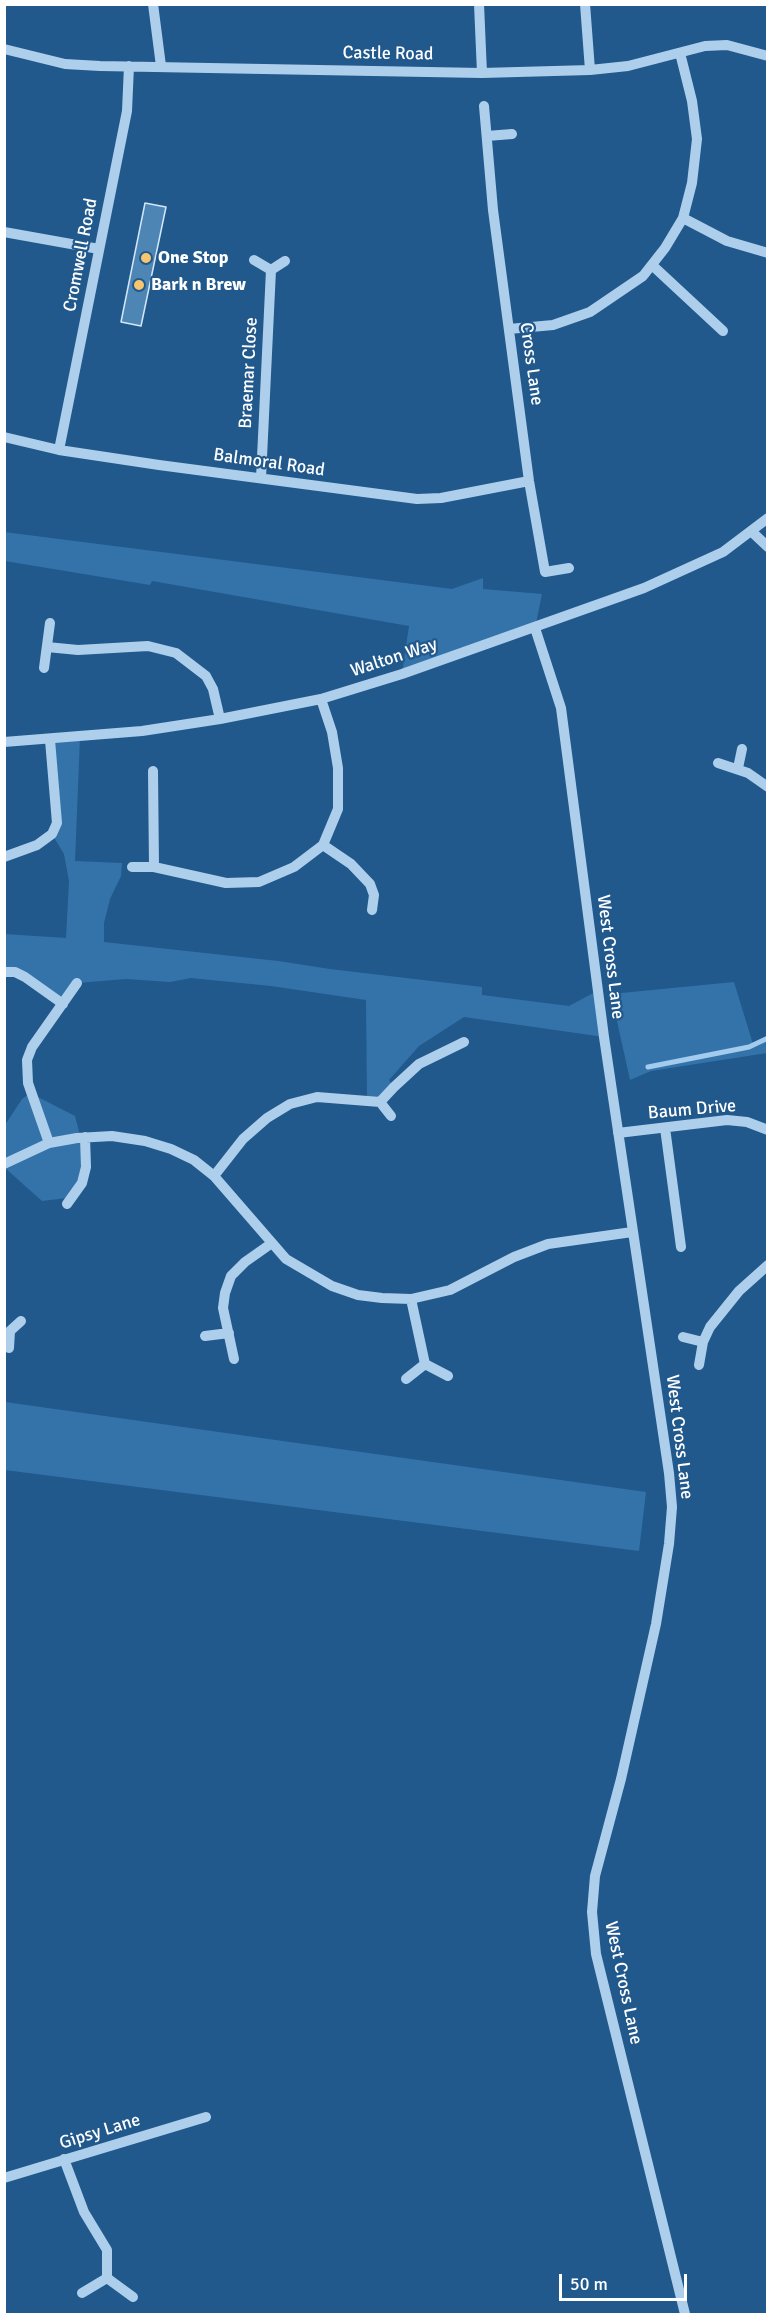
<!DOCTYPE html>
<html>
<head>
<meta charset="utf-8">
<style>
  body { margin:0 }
  #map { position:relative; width:772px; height:2319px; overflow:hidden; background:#21598c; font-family:Signika,sans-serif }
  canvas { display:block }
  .frame { position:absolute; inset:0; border:6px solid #fff; pointer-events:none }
  .scale { position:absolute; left:559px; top:2274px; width:128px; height:27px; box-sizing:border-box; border:3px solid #fff; border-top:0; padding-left:8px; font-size:18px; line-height:21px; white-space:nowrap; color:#fff; -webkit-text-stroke:4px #21598c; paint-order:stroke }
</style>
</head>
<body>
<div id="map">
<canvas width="772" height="2319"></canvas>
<div class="frame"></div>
<div class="scale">50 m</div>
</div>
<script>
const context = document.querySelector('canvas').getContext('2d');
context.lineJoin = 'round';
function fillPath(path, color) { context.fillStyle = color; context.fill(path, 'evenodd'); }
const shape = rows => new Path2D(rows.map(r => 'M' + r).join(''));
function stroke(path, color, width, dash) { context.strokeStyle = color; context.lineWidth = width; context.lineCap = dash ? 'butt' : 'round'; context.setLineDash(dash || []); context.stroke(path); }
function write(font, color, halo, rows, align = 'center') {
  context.font = font + ' Signika,sans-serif'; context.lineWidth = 4.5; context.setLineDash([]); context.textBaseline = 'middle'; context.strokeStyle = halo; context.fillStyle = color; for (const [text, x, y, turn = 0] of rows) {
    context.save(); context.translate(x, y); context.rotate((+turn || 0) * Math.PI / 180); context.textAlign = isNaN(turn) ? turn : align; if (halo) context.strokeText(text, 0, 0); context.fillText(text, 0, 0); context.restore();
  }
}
fillPath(shape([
  [4,532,452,589,483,578,483,589,542,594,535,628,402,674,409,626,152,581,150,585,5,561],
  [80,737,75,861,122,863,121,876,110,899,104,923,104,942,278,961,330,969,482,987,482,995,569,1006,597,991,604,1037,464,1017,419,1046,389,1080,394,1087,380,1102,367,1100,366,1000,271,986,191,978,170,982,126,979,77,983,63,1004,5,967,4,934,66,938,69,881,64,854,52,834,50,740],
  [734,982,753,1044,767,1038,767,1053,651,1071,630,1080,611,994],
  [30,1093,75,1116,86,1159,75,1197,42,1201,5,1168,5,1125,22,1099],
  [5,1402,646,1492,639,1551,5,1470]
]), '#3473a9');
stroke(shape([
  [648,1067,749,1047,768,1038]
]), '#a2cbed', 5);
const building = shape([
  [145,203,166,207,141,326,121,322,145,203]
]);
fillPath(building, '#4d85b5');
stroke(building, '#d3e7f8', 1.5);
stroke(shape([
  [153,4,161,66],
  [479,4,482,73],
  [585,4,590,70],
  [4,49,65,64,100,66,482,73,590,70,628,66,705,46,727,45,768,56],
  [484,106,493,210,529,481,545,572,569,568],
  [487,136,512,134],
  [683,218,727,241,768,253],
  [4,232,99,249],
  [254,260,271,270,285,261],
  [652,265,723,331],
  [509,329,553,325,590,312,643,276,665,248,683,218,692,183,697,139,692,101,680,53],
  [4,437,59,450,159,465,417,499,441,498,529,481],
  [59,450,127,111,129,66],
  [261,478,271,270],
  [751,531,768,547],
  [535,628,561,708,604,1037,669,1473,672,1507,669,1544,656,1624,621,1779,595,1876,592,1912,596,1954,685,2314],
  [47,647,78,650,148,646,176,653,206,676,213,689,220,719],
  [44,668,50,623],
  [4,742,142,731,220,719,321,699,402,674,644,588,723,552,768,518],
  [718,763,748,773,768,787],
  [738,768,742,749],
  [153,771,154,867],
  [323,845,351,864,370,884,374,895,372,910],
  [4,857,37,845,52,834,57,823,50,740],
  [132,867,154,867,226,883,259,882,294,867,323,845,338,809,338,768,332,732,321,699],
  [4,972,15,972,25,977,63,1004],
  [391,1116,380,1102,394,1087,419,1064,464,1042],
  [665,1128,681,1247],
  [618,1133,727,1120,747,1122,768,1130],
  [49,1143,28,1083,27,1060,32,1047,77,983],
  [4,1164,49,1143,77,1138,112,1136,145,1141,171,1149,194,1160,214,1176,286,1259,332,1286,358,1295,382,1298,411,1299,450,1290,514,1257,548,1244,632,1232],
  [214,1176,243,1139,267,1118,290,1104,317,1097,380,1102],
  [67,1204,82,1183,86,1167,85,1137],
  [411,1299,425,1364],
  [205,1336,229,1333],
  [683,1337,703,1342],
  [9,1348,10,1331,21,1321],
  [234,1359,223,1308,225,1293,231,1276,245,1262,272,1243],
  [699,1365,703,1342,710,1327,739,1291,768,1265],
  [406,1379,425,1364,448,1376],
  [64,2159,84,2212,107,2250,107,2278,82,2293],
  [4,2178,206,2117],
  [107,2278,133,2297]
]), '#aecfec', 10);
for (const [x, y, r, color] of [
  [146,258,6,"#f8c56f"],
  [139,285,6,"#f8c56f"]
]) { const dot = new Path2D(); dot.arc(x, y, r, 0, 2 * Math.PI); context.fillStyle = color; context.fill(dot); stroke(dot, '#21598c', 2); }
write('18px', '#fff', '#21598c', [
  ["Castle Road",388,54,1],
  ["Cromwell Road",81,255,-79],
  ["Cross Lane",531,364,82],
  ["Braemar Close",249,373,-87],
  ["Balmoral Road",269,463,8],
  ["Walton Way",394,658,-18],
  ["West Cross Lane",610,957,83],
  ["Baum Drive",692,1110,-5],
  ["West Cross Lane",679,1437,83],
  ["West Cross Lane",623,1983,78],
  ["Gipsy Lane",100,2132,-17]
]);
write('bold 18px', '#fff', '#21598c', [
  ["One Stop",158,258],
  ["Bark n Brew",151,285]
], 'left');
</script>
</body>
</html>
